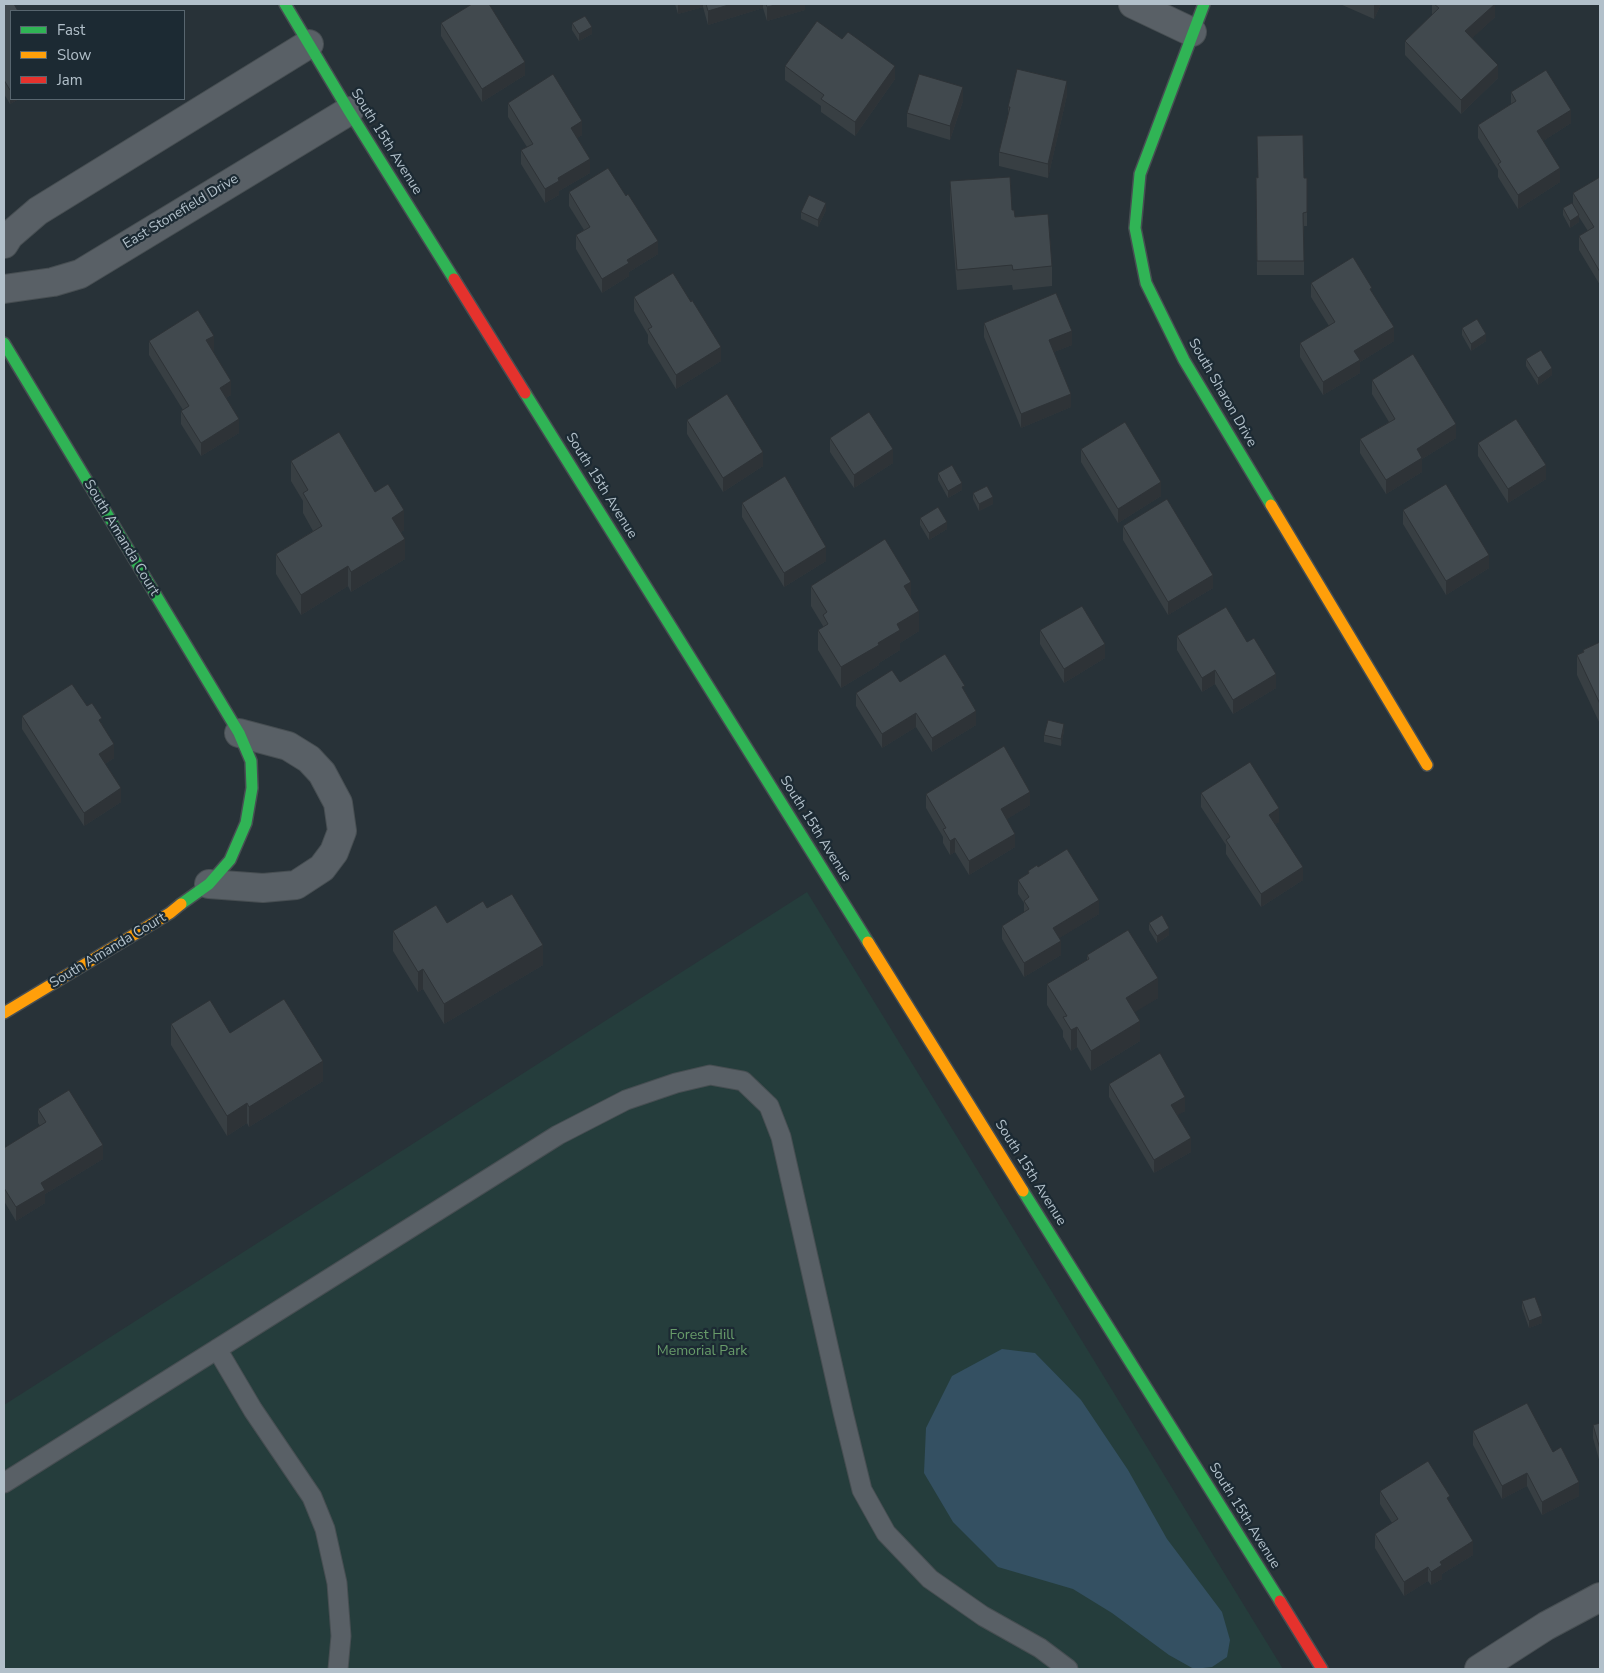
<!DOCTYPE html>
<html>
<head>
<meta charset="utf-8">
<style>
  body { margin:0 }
  #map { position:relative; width:1604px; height:1673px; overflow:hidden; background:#283238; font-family:"Nunito Sans",sans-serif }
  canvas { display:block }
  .frame { position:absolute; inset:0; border:5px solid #b2c0ca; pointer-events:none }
  .legend { position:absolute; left:10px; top:10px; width:175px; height:90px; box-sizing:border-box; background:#1c2a33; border:1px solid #58666f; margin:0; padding:6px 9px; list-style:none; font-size:15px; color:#b2c0ca }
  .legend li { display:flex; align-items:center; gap:10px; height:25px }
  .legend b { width:25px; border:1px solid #58666f }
</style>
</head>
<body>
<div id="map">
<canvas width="1604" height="1673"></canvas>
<div class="frame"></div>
<ul class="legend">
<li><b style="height:6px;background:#30b455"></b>Fast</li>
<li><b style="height:6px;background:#ff9f0a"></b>Slow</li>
<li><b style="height:6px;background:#e5322d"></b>Jam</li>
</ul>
</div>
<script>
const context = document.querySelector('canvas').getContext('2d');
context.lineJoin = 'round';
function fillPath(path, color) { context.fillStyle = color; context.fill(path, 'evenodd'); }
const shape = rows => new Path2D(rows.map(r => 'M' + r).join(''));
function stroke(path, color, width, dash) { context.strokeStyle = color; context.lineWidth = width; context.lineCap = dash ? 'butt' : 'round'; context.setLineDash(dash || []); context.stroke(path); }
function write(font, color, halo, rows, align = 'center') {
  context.font = font + ' "Nunito Sans",sans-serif'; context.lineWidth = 4.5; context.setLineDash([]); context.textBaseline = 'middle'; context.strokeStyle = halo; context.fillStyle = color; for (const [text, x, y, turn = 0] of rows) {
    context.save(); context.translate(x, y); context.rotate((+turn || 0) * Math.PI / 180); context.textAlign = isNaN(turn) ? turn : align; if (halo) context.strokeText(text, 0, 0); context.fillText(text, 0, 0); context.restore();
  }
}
fillPath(shape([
  [807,892,1283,1669,4,1669,4,1405]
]), '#253d3c');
fillPath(shape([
  [1002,1349,1035,1353,1081,1400,1128,1470,1167,1539,1222,1612,1230,1640,1227,1657,1212,1667,1194,1669,1169,1655,1112,1613,1073,1589,998,1567,953,1522,924,1473,926,1428,952,1376]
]), '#345062');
const lane = shape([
  [217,1349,253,1410,312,1497,325,1529,337,1583,341,1636,338,1669],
  [4,1483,558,1135,626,1100,676,1083,710,1075,743,1081,769,1106,781,1137,843,1412,862,1490,886,1533,930,1579,983,1616,1040,1648,1068,1669]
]);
const street = shape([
  [1133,4,1192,32],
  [4,244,9,236,38,211,309,44],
  [4,289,53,282,80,274,349,111],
  [209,884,263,888,296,885,322,868,334,852,342,831,338,803,322,773,309,759,288,746,239,733],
  [1479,1669,1546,1626,1600,1597]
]);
const fast = shape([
  [285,4,349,111,454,279],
  [1204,4,1140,174,1135,228,1146,283,1184,360,1271,505],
  [4,343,239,733,251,761,252,788,246,823,230,860,209,884,181,904],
  [525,393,868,942],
  [1023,1191,1280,1601]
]);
const slow = shape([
  [1271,505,1427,765],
  [868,942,1023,1191],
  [4,1013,170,913,181,904]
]);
const jam = shape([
  [454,279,525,393],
  [1280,1601,1322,1669]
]);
stroke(lane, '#474e52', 21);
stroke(street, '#474e52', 30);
stroke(fast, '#474e52', 14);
stroke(slow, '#474e52', 14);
stroke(jam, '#474e52', 14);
stroke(lane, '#596066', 19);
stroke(street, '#596066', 28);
stroke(fast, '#30b455', 11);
stroke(slow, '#ff9f0a', 11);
stroke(jam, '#e5322d', 11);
fillPath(shape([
  [4,4,11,99,19,99,10,104,4,94],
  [675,4,805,4,805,10,767,21,763,8,708,25,703,7,678,14],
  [1340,4,1381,4,1374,19],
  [1432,4,1495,4,1495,17,1472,38,1498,78,1461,114,1405,55,1405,41,1432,15],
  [441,23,525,75,482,102,441,36],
  [572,23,592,34,579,41,572,30],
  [785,66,895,79,855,136,821,112,821,106,785,80],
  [1511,92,1571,123,1543,141,1560,182,1518,209,1498,177,1498,170,1478,138,1478,125,1511,104],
  [1067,95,1048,178,999,166,999,152,1008,115,1008,107],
  [963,101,950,140,907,127,907,113],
  [508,103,582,135,577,138,590,173,559,191,559,195,545,203,521,164,521,150,527,147,508,117],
  [1256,177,1307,178,1307,226,1304,226,1304,275,1257,275],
  [1600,177,1600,285,1579,250,1579,236,1588,231,1579,217,1579,222,1570,228,1563,215,1563,208,1573,204,1573,193],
  [950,181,1012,210,1015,217,1052,266,1052,286,1013,290,1012,285,957,290,950,202],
  [569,192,626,196,658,254,629,272,629,276,602,293,576,249,576,235,584,230,569,206],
  [826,210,818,227,801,219,801,212],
  [1311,283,1372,292,1394,341,1360,362,1360,373,1323,395,1300,357,1300,343,1329,326,1311,297],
  [634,297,721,361,676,389,648,343,648,335,634,311],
  [984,323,1072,345,1054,352,1071,407,1021,428,984,337],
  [1462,328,1486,341,1471,351,1462,335],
  [149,341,214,350,212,351,231,395,226,398,239,433,201,456,181,424,181,411,183,410,149,355],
  [1526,359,1552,375,1538,385,1526,366],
  [1372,380,1456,438,1422,459,1422,472,1386,494,1360,453,1360,439,1389,422,1372,394],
  [687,420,763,466,723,492,687,434],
  [830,438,893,463,854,488,830,452],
  [1478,443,1546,479,1508,503,1478,456],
  [1081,449,1161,496,1118,523,1081,462],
  [291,461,375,492,404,530,401,532,405,559,351,592,348,586,301,615,276,574,276,554,313,531,303,513,303,501,291,481],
  [938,473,962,490,948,498,938,480],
  [973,493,993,504,979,511,973,499],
  [742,503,826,561,784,587,742,517],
  [1403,510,1489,568,1446,595,1403,524],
  [920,518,947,529,929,540,920,525],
  [1123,526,1213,588,1168,615,1123,540],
  [811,586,911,597,919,631,900,643,900,650,879,663,879,665,841,688,818,650,818,630,823,628,823,626,811,606],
  [1040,630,1105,658,1064,683,1040,644],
  [1177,636,1247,642,1276,688,1233,714,1215,684,1202,692,1177,650],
  [1600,642,1600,724,1577,675,1577,655,1583,652,1583,650],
  [900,682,965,692,976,725,932,752,916,727,882,748,856,706,856,693],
  [87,706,102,724,114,758,105,764,121,802,84,826,22,729,22,716],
  [1064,731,1061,746,1044,742,1044,735],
  [1201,793,1279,822,1275,824,1303,880,1261,907,1226,854,1226,845,1201,807],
  [926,794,1030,805,1007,819,1015,847,969,875,955,852,950,855,943,843,943,837,926,808],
  [1038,867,1099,914,1059,938,1061,955,1024,977,1002,939,1002,926,1024,913,1024,903,1018,894,1018,880,1028,874,1028,871],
  [487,908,543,965,444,1024,423,989,418,992,393,951,393,931,447,923],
  [1149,923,1169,935,1157,943,1149,930],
  [1087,955,1158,998,1134,1012,1140,1041,1091,1071,1077,1047,1071,1051,1063,1037,1063,1031,1047,1005,1047,984,1087,960],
  [171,1024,230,1033,323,1081,249,1127,247,1123,227,1136,171,1045],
  [1109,1084,1185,1111,1177,1115,1191,1152,1154,1173,1109,1097],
  [38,1109,103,1159,45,1194,45,1203,16,1221,4,1201,4,1148,40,1126,38,1123],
  [1522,1301,1542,1323,1529,1328,1522,1308],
  [1600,1423,1600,1463,1593,1438,1593,1425],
  [1473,1431,1553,1452,1579,1496,1542,1515,1527,1486,1502,1499,1473,1445],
  [1380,1491,1450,1503,1473,1555,1442,1574,1442,1579,1431,1585,1428,1581,1404,1596,1375,1548,1375,1534,1392,1523,1380,1504]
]), '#383f43');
fillPath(shape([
  [678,4,703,4,703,7,678,14],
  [732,4,763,4,763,8,708,25,708,11],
  [779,4,805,4,805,10,767,21,767,7],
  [1375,4,1381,4,1374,19,1374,5],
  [1495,4,1495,17,1465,45,1465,31],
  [592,27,592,34,579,41,579,34],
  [525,62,525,75,482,102,482,89],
  [1498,65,1498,78,1461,114,1461,100],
  [895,66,895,79,855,136,855,122],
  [1067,81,1067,95,1048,178,1048,164],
  [963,87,963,101,950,140,950,126],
  [11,89,11,99,19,99,10,104,10,90],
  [1571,110,1571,123,1537,145,1537,131],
  [582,121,582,135,571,142,571,128],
  [590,159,590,173,559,191,559,195,545,203,545,189,558,178],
  [1560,168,1560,182,1518,209,1518,195],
  [826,203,826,210,818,227,818,220],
  [1579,215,1579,222,1570,228,1570,221],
  [658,241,658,254,629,272,629,276,602,293,602,279,627,260],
  [1394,327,1394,341,1360,362,1360,373,1323,395,1323,382,1354,351],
  [1072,331,1072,345,1049,354,1049,340],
  [1486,334,1486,341,1471,351,1471,344],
  [214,336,214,350,206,354,206,340],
  [721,347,721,361,676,389,676,375],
  [1552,368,1552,375,1538,385,1538,378],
  [231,381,231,395,220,401,220,388],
  [1071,394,1071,407,1021,428,1021,414],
  [239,419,239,433,201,456,201,443],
  [1456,424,1456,438,1422,459,1422,472,1386,494,1386,480,1417,449],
  [893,449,893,463,854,488,854,475],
  [763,452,763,466,723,492,723,478],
  [1546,465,1546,479,1508,503,1508,489],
  [1161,482,1161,496,1118,523,1118,509],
  [962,483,962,490,948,498,948,491],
  [993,497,993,504,979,511,979,504],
  [404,510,404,530,392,538,392,518],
  [947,522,947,529,929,540,929,533],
  [405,539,405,559,351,592,351,572],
  [826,547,826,561,784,587,784,573],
  [1489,555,1489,568,1446,595,1446,581],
  [348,566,348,586,301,615,301,595],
  [1213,575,1213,588,1168,615,1168,602],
  [911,582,911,602,904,586],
  [919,611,919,631,900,643,900,650,879,663,879,665,841,688,841,667,878,643,897,624],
  [1105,644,1105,658,1064,683,1064,669],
  [1215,670,1215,684,1202,692,1202,678],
  [1276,674,1276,688,1233,714,1233,700],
  [976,711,976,725,932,752,932,738],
  [916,713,916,727,882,748,882,734],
  [1064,724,1064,731,1061,746,1061,739],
  [114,744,114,758,99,768,99,754],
  [121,788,121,802,84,826,84,813],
  [1030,792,1030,805,1001,823,1001,809],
  [1279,808,1279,822,1269,828,1269,815],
  [1015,834,1015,847,969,875,969,861],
  [955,838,955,852,950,855,950,841],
  [1303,867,1303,880,1261,907,1261,894],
  [1099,900,1099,914,1053,942,1053,928],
  [1169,928,1169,935,1157,943,1157,936],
  [1061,941,1061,955,1024,977,1024,963],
  [543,945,543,965,444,1024,444,1004],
  [423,969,423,989,418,992,418,972],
  [1158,978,1158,998,1126,1018,1126,998],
  [1140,1021,1140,1041,1091,1071,1091,1051],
  [1077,1027,1077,1047,1071,1051,1071,1030],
  [323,1061,323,1081,249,1127,249,1107],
  [1185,1097,1185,1111,1171,1119,1171,1105],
  [247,1103,247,1123,227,1136,227,1116],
  [1191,1138,1191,1152,1154,1173,1154,1160],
  [103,1145,103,1159,45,1194,45,1203,16,1221,16,1207,41,1183],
  [1542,1316,1542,1323,1529,1328,1529,1321],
  [1527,1473,1527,1486,1502,1499,1502,1486],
  [1579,1482,1579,1496,1542,1515,1542,1502],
  [1473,1541,1473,1555,1442,1574,1442,1579,1431,1585,1431,1572,1440,1562],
  [1428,1567,1428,1581,1404,1596,1404,1582]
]), '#2e3337');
const building = shape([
  [4,4,14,4,18,11,11,11,11,89,10,90,4,80,4,4],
  [472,4,489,4,525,62,482,89,441,23,472,4],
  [706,4,732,4,708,11,706,4],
  [766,4,779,4,767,7,766,4],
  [1434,4,1495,4,1465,31,1498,65,1461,100,1405,41,1439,8,1434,4],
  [585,16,592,27,579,34,572,23,585,16],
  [817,21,842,39,848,32,895,66,855,122,821,99,824,95,785,66,817,21],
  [1017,69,1067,81,1048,164,999,152,1010,107,1008,107,1017,69],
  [1546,70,1571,110,1537,131,1560,168,1518,195,1498,164,1501,162,1478,125,1516,101,1511,92,1546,70],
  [553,74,582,121,571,128,590,159,558,178,559,181,545,189,521,150,533,144,508,103,553,74],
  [919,74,963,87,950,126,907,113,919,74],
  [1303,135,1304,178,1307,178,1307,212,1303,213,1304,261,1257,261,1256,177,1258,178,1257,136,1303,135],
  [608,168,626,196,628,194,658,241,627,260,629,263,602,279,576,235,590,227,569,192,608,168],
  [1010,177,1012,210,1014,210,1015,217,1048,214,1052,266,1013,270,1012,265,957,270,950,181,1010,177],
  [1600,177,1600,272,1579,236,1594,227,1573,193,1600,177],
  [809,195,826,203,818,220,801,212,809,195],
  [1572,203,1579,215,1570,221,1563,208,1572,203],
  [1353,257,1372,288,1370,289,1394,327,1354,351,1360,360,1323,382,1300,343,1335,322,1311,283,1353,257],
  [673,273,691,302,692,300,721,347,676,375,648,329,652,327,634,297,673,273],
  [1056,293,1072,331,1049,340,1071,394,1021,414,984,323,1056,293],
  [198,310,214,336,206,340,231,381,220,388,239,419,201,443,181,411,189,406,149,341,198,310],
  [1477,319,1486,334,1471,344,1462,328,1477,319],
  [1541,350,1552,368,1538,378,1526,359,1541,350],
  [1413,354,1456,424,1417,449,1422,458,1386,480,1360,439,1395,419,1372,380,1413,354],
  [727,394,763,452,723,478,687,420,727,394],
  [869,412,893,449,854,475,830,438,869,412],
  [1516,419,1546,465,1508,489,1478,443,1516,419],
  [1125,422,1161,482,1118,509,1081,449,1125,422],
  [339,432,375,492,388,484,404,510,392,518,405,539,351,572,348,566,301,595,276,554,322,526,303,493,308,490,291,461,339,432],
  [952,465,962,483,948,491,938,473,952,465],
  [785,476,826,547,784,573,742,503,785,476],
  [1446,484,1489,555,1446,581,1403,510,1446,484],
  [987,486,993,497,979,504,973,493,987,486],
  [1167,499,1213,575,1168,602,1123,526,1167,499],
  [938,507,947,522,929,533,920,518,938,507],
  [885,539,911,582,904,586,919,611,897,624,900,630,878,643,879,645,841,667,818,630,828,624,823,615,827,612,811,586,885,539],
  [1082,606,1105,644,1064,669,1040,630,1082,606],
  [1226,607,1247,642,1254,638,1276,674,1233,700,1215,670,1202,678,1177,636,1226,607],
  [1600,642,1600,704,1577,655,1584,652,1583,650,1600,642],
  [945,654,965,686,962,687,976,711,932,738,916,713,882,734,856,693,892,670,900,682,945,654],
  [72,684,87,706,92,703,102,718,99,720,114,744,99,754,121,788,84,813,22,716,72,684],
  [1048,720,1064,724,1061,739,1044,735,1048,720],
  [1004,746,1030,792,1001,809,1015,834,969,861,955,838,950,841,943,829,946,828,926,794,1004,746],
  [1250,762,1279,808,1269,815,1303,867,1261,894,1226,840,1230,837,1201,793,1250,762],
  [1067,849,1099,900,1053,928,1061,941,1024,963,1002,926,1029,909,1024,901,1029,897,1018,880,1029,873,1028,871,1037,865,1038,867,1067,849],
  [512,894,543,945,444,1004,423,969,418,972,393,931,436,905,447,923,483,901,487,908,512,894],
  [1162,915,1169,928,1157,936,1149,923,1162,915],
  [1128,930,1158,978,1126,998,1140,1021,1091,1051,1077,1027,1071,1030,1063,1017,1067,1016,1047,984,1089,959,1087,955,1128,930],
  [284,999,323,1061,249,1107,247,1103,227,1116,171,1024,210,1000,230,1033,284,999],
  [1160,1053,1185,1097,1171,1105,1191,1138,1154,1160,1109,1084,1160,1053],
  [69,1090,103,1145,41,1183,45,1190,16,1207,4,1188,4,1148,46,1122,38,1109,69,1090],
  [1535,1297,1542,1316,1529,1321,1522,1301,1535,1297],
  [1527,1403,1553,1452,1561,1447,1579,1482,1542,1502,1527,1473,1502,1486,1473,1431,1527,1403],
  [1600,1423,1600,1449,1593,1425,1600,1423],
  [1428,1461,1450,1496,1447,1498,1473,1541,1440,1562,1442,1565,1431,1572,1428,1567,1404,1582,1375,1534,1398,1519,1380,1491,1428,1461]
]);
fillPath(building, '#41494e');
stroke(building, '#2e3337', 1);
write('14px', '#b2c0ca', '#1c2a33', [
  ["South 15th Avenue",386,142,58],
  ["East Stonefield Drive",181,212,-31],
  ["South Sharon Drive",1222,393,60],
  ["South 15th Avenue",601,486,58],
  ["South Amanda Court",121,538,59],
  ["South 15th Avenue",815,829,58],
  ["South Amanda Court",108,951,-31],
  ["South 15th Avenue",1030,1173,58],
  ["South 15th Avenue",1244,1516,58]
]);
write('14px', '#689c6a', '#1c2a33', [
  ["Forest Hill",702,1336],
  ["Memorial Park",702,1352]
]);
</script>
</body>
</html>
